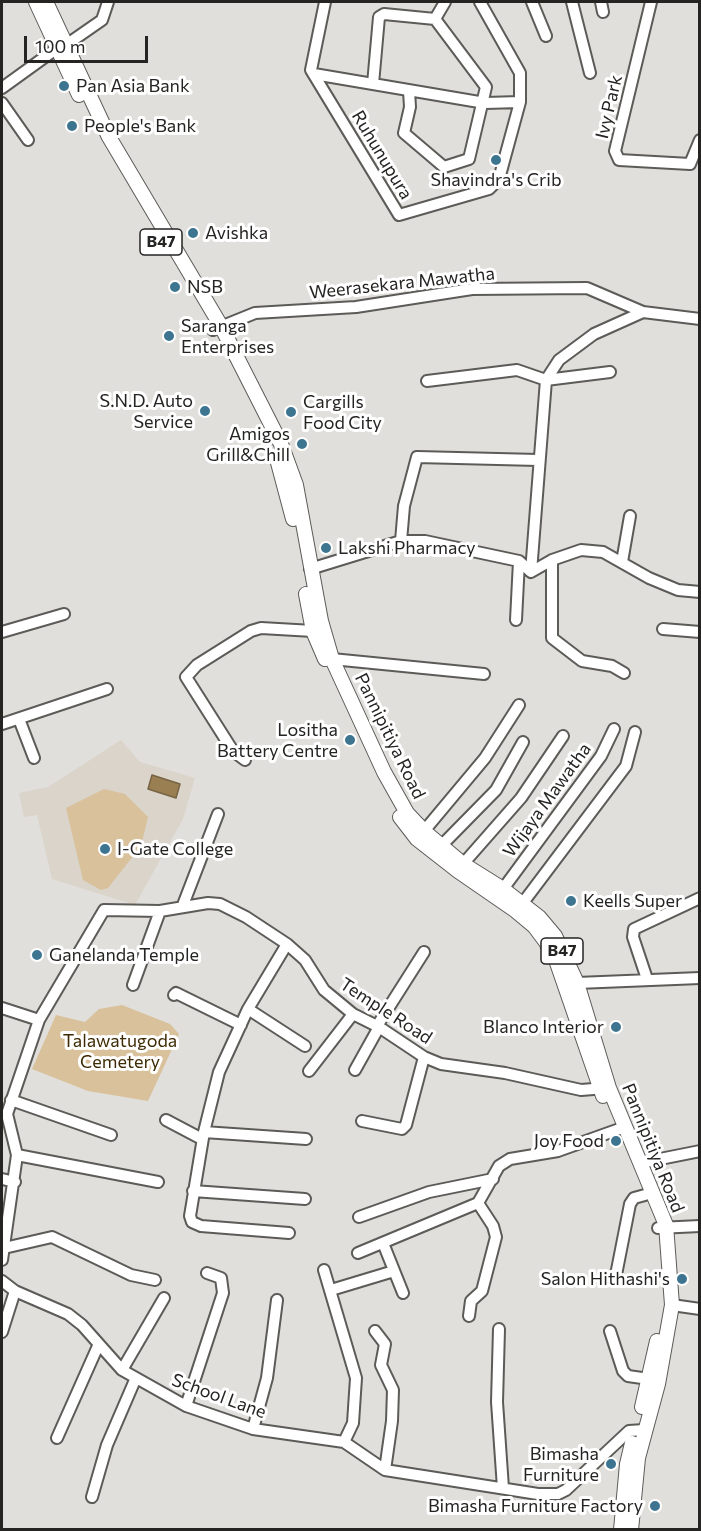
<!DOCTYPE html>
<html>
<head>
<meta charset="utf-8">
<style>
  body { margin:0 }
  #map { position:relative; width:701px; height:1531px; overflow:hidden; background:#e1dfdb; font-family:Commissioner,sans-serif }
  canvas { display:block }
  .frame { position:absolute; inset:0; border:3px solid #252423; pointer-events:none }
  .scale { position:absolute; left:24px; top:36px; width:124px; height:27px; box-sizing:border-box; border:3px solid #252423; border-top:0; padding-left:8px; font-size:18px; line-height:21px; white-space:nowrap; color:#252423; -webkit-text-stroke:4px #fff; paint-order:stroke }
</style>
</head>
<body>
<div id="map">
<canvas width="701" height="1531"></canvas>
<div class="frame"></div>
<div class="scale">100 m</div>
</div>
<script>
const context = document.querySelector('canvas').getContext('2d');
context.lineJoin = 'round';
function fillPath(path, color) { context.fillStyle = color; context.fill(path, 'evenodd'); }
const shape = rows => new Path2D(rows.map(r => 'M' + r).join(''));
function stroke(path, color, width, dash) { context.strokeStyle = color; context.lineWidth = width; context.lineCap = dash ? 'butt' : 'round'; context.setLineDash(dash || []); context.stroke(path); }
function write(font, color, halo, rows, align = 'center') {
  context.font = font + ' Commissioner,sans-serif'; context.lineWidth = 6; context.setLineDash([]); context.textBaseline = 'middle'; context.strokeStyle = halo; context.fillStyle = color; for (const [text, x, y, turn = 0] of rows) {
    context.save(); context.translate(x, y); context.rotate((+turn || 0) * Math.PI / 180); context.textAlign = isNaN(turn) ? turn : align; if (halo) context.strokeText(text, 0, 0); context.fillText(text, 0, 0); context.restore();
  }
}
fillPath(shape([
  [121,740,140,762,195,778,183,819,135,905,52,879,37,815,24,817,19,793,48,787]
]), '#dad4ca');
fillPath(shape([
  [104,789,125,794,148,817,141,846,108,888,101,890,83,880,66,808],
  [122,1005,170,1024,179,1034,148,1101,88,1091,32,1069,56,1015,85,1022,99,1009]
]), '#d8c19b');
const water = shape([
  [152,775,180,784,176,798,148,789,152,775]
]);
fillPath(water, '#9a7f53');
stroke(water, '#776445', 1.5);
const minor = shape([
  [325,2,311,70,399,215,489,189,499,179,520,102,520,73,480,2],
  [532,2,546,36],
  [572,2,590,73],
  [601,2,603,12],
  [651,2,615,151,619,160,690,164,700,140],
  [435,19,445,2],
  [66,45,102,20,108,2],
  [314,74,485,103,520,102],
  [373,84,379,17,384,14,435,19],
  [2,88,56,49],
  [409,91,410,107,404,133,444,167,469,159,486,87,435,19],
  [2,103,28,140],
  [213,330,255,313,356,307,472,289,587,288,643,312,700,319],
  [427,381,517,370,546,380,610,372],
  [401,541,404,506,417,457,538,460],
  [552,560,552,638,582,661,612,666,624,673],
  [622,562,630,516],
  [310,569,401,541,425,541,519,561,531,572,552,560,581,550,603,552,649,578,678,590,700,592],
  [531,572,546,380,559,360,594,334,643,312],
  [516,620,519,561],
  [663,629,700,632],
  [2,632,64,614],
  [332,659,484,674],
  [19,719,34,758],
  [2,724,107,689],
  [245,760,233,751,186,677,197,665,251,631,261,628,313,631],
  [424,831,485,758,519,705],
  [441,846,496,790,523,742],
  [463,864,521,798,563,736],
  [503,889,601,756,614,729],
  [522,904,626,766,635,732],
  [183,905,218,814],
  [287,944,248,1009,219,1072,204,1132,190,1216,192,1222,201,1226,289,1233],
  [647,979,633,937,634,929,700,898],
  [577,983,700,978],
  [133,985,160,911],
  [174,995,176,993,241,1025],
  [2,1008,39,1020,7,1114,17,1155,2,1260],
  [248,1009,305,1046],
  [39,1020,104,910,160,911,208,903,220,904,246,917,287,944,305,960,324,990,353,1014,379,1027,424,1057,441,1064,505,1073,581,1090,606,1088],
  [377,1026,424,952],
  [355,1070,379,1027],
  [309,1071,353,1014],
  [11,1100,111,1135],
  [166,1120,202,1139],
  [362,1121,402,1129,406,1125,424,1057],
  [204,1132,306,1139],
  [17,1155,158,1182],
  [640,1163,700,1151],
  [2,1179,15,1182],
  [193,1191,305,1199],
  [478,1203,499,1166,510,1159,558,1151,625,1127],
  [359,1217,429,1192,493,1179],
  [658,1228,700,1226],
  [383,1243,403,1293],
  [4,1248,52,1237,131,1275,155,1280],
  [358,1253,478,1203],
  [324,1270,356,1378,353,1423,344,1442],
  [615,1280,630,1204,634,1198,645,1195],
  [2,1281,15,1291,68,1314,82,1325,122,1370,186,1406,253,1429,344,1442,385,1470,538,1494,558,1494,566,1490,629,1431,644,1430],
  [331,1290,394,1271],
  [672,1305,700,1309],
  [469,1316,471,1301,482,1291,496,1237,493,1226,478,1203],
  [499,1329,497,1402,503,1488],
  [375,1331,385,1344,381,1365,393,1390,392,1421,385,1470],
  [610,1331,623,1371,628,1376,649,1379],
  [2,1332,15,1291],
  [122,1370,164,1298],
  [186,1406,223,1293,221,1278,207,1273],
  [253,1429,267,1378,277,1300],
  [57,1438,98,1346],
  [92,1497,107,1445,135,1380]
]);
const major = shape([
  [36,2,79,95],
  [46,2,109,137,221,326,281,444,296,485,321,621,332,659,384,772,407,813,424,831,463,864,503,889,539,917,555,936,577,983,609,1088,666,1225,672,1305,658,1384,638,1458,631,1530],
  [277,459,293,519],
  [306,594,313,631,325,659],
  [400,817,417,839,458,871,516,911,534,926,546,942,556,960,603,1096],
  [642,1407,657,1341],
  [621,1530,627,1464,632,1443]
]);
stroke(minor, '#5c5b58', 14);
stroke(major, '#5c5b58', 16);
stroke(minor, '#fff', 10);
stroke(major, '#fff', 14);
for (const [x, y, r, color] of [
  [64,86,6,"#3d7590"],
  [72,126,6,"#3d7590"],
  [496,160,6,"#3d7590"],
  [193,233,6,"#3d7590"],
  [175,287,6,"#3d7590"],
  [169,336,6,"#3d7590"],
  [205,411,6,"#3d7590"],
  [291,412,6,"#3d7590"],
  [302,444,6,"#3d7590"],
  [326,548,6,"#3d7590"],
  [350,740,6,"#3d7590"],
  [105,849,6,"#3d7590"],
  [571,901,6,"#3d7590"],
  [37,955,6,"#3d7590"],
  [616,1027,6,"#3d7590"],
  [616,1141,6,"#3d7590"],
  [682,1279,6,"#3d7590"],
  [611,1464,6,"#3d7590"],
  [655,1506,6,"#3d7590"]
]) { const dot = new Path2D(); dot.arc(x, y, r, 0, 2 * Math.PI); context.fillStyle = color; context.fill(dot); stroke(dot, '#fff', 2); }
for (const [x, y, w] of [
  [161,242,42],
  [562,951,42]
]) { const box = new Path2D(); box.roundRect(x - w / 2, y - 13, w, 26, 4.5); context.fillStyle = '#fff'; context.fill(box); stroke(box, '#252423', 1.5); }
write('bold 16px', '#252423', null, [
  ["B47",161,242],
  ["B47",562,951]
]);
write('18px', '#252423', '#fff', [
  ["Pan Asia Bank",76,86],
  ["People's Bank",84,126],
  ["Shavindra's Crib",496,180,"center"],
  ["Avishka",205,233],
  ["NSB",187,287],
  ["Saranga",181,326],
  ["Enterprises",181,347],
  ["S.N.D. Auto",193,401,"right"],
  ["Service",193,422,"right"],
  ["Cargills",303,402],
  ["Food City",303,423],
  ["Amigos",290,434,"right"],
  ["Grill&Chill",290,455,"right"],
  ["Lakshi Pharmacy",338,548],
  ["Lositha",338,730,"right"],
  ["Battery Centre",338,751,"right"],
  ["I-Gate College",117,849],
  ["Keells Super",583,901],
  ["Ganelanda Temple",49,955],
  ["Blanco Interior",604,1027,"right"],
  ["Joy Food",604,1141,"right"],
  ["Salon Hithashi's",670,1279,"right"],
  ["Bimasha",599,1454,"right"],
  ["Furniture",599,1475,"right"],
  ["Bimasha Furniture Factory",643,1506,"right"]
], 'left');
write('18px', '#252423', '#fff', [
  ["Ivy Park",609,107,-77],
  ["Ruhunupura",382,155,59],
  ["Weerasekara Mawatha",402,283,-6],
  ["Pannipitiya Road",390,736,64],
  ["Wijaya Mawatha",547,800,-54],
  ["Temple Road",386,1011,33],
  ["Pannipitiya Road",653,1148,68],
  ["School Lane",219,1396,20]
]);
write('18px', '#3e2a03', '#fff', [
  ["Talawatugoda",120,1041],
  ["Cemetery",120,1062]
]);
</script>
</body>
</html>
